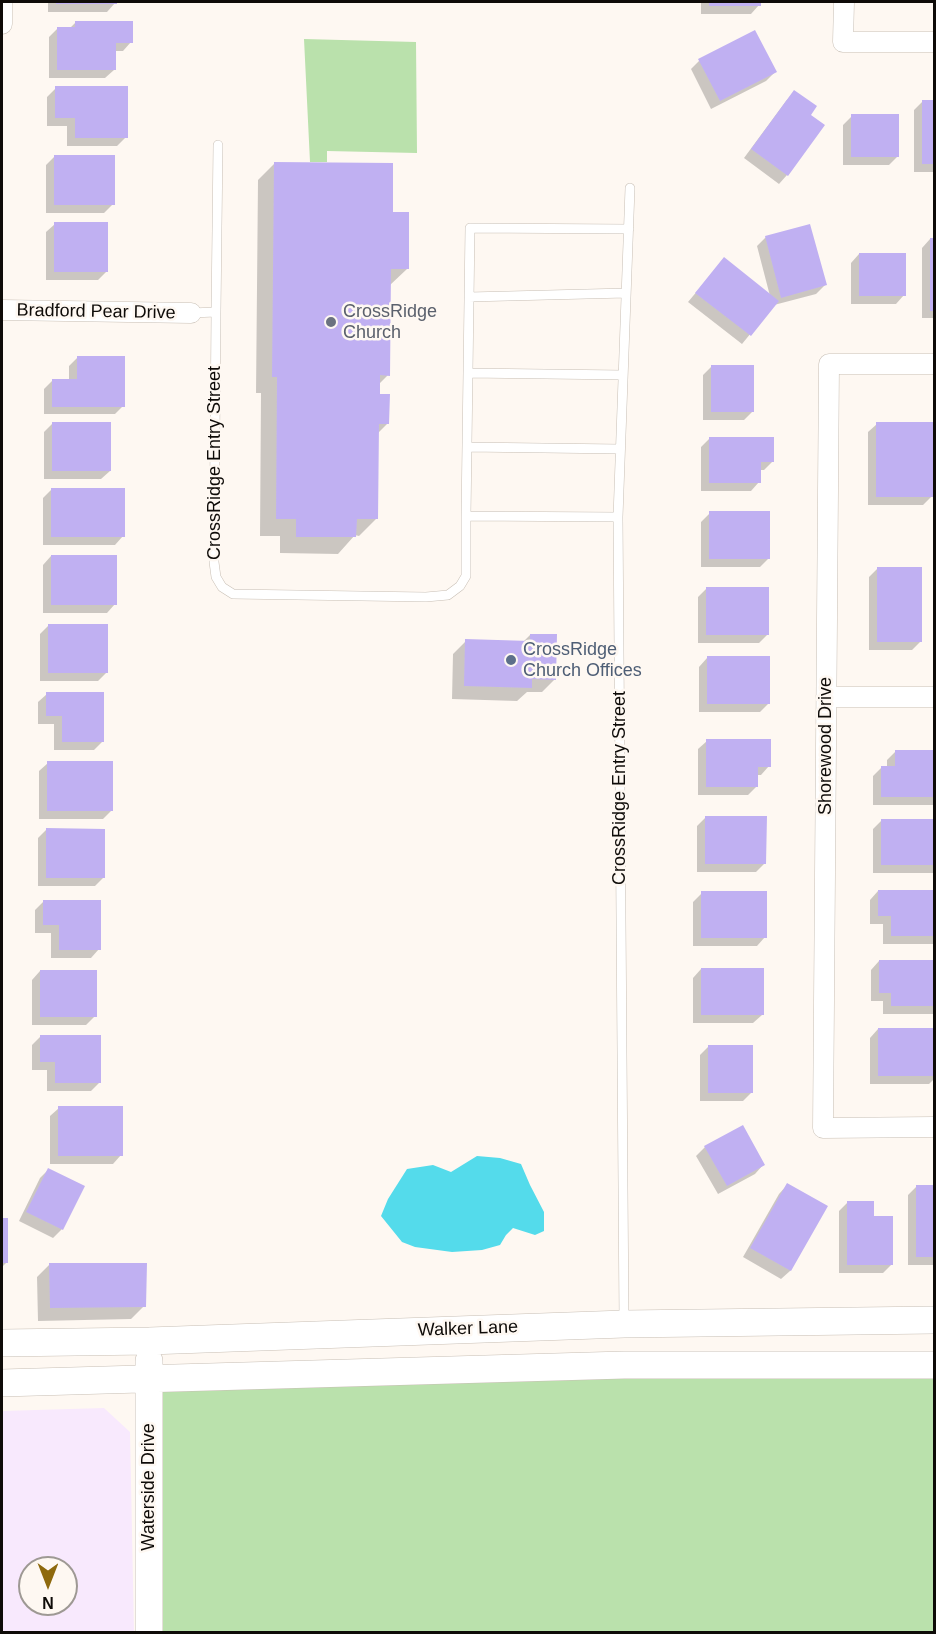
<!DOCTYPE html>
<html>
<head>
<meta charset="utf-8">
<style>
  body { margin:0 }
  #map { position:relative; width:936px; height:1634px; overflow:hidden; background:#fef8f2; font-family:Helvetica,sans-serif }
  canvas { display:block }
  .frame { position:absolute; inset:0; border:3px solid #0e0b08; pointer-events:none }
  .north { position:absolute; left:18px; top:1556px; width:60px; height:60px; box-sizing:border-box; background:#fef8f2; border:2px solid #9e9994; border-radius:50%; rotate:180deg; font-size:16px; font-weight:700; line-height:24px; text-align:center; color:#0e0b08 }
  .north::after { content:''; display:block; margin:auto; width:21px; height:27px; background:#8e690d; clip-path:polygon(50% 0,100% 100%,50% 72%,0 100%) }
</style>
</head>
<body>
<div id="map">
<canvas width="936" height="1634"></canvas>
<div class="frame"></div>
<div class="north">N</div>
</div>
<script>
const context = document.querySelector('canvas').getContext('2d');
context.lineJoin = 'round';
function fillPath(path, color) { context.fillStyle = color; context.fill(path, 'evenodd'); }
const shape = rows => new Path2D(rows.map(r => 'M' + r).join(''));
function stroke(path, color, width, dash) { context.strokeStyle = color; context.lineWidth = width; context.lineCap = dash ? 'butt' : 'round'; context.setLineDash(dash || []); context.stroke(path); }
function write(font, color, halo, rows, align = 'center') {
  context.font = font + ' Helvetica,sans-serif'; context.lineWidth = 5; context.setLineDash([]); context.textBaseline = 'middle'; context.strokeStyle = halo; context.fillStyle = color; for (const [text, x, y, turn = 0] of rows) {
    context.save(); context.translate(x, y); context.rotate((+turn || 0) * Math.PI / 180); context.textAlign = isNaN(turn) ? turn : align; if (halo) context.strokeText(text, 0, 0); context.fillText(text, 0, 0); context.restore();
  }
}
fillPath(shape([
  [104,1408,130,1432,134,1632,2,1632,2,1411],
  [30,1568,66,1568,66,1604,30,1604]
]), '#f8e9fd');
fillPath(shape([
  [304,39,416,42,417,153,327,151,327,162,310,162],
  [934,1365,934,1632,154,1632,149,1379]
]), '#bae1ac');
fillPath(shape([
  [477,1156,500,1158,521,1164,530,1185,544,1212,544,1231,535,1235,513,1228,506,1235,500,1245,482,1250,452,1252,415,1247,402,1242,381,1216,388,1199,407,1169,433,1165,451,1172]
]), '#54dbeb');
fillPath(shape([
  [48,2,115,2,115,3,107,12,48,12],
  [701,2,759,2,759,5,751,14,701,14],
  [76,22,131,42,123,51,114,51,114,70,105,78,49,78,49,37,58,28,70,28],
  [699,61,775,72,766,81,711,109,691,69],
  [56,88,126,137,117,146,67,146,67,126,47,126,47,97],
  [794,92,809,115,787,175,779,184,744,158,786,101],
  [923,101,934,101,934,172,914,172,914,110],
  [852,116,897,157,889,165,843,165,843,125],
  [55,156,113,204,104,213,46,213,46,165],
  [275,163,391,213,407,269,389,286,388,375,378,385,378,395,388,423,377,434,376,519,359,536,355,535,338,554,280,553,280,536,260,536,261,393,256,393,258,180],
  [55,224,107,271,98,280,46,280,46,232],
  [766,237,825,285,816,294,774,305,742,344,688,302,724,259,770,296,757,246],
  [930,239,934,239,934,318,922,318,922,248],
  [859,254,904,295,896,304,851,304,851,263],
  [78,357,123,406,115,414,44,414,44,389,52,381,69,381,69,366],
  [712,366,753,411,744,420,703,420,703,375],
  [52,424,110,471,101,479,44,479,44,432],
  [877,424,932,496,923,505,868,505,868,432],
  [710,438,773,461,764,470,759,470,759,482,751,491,701,491,701,447],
  [51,490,123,536,115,545,43,545,43,498],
  [710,513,768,559,760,567,701,567,701,522],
  [51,556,115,604,107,613,43,613,43,565],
  [878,568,921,641,912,650,869,650,869,577],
  [707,588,768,634,759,643,698,643,698,597],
  [48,626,107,672,98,681,40,681,40,634],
  [530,635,555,679,542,692,527,692,517,701,452,699,453,654,466,641,523,642],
  [707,658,768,704,760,712,699,712,699,667],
  [47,694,102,742,94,750,54,750,54,724,38,724,38,702],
  [707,741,769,766,761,775,757,775,757,786,748,795,698,795,698,749],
  [896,751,934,751,934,805,873,805,873,776,882,767,887,767,887,760],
  [48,763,111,811,103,819,39,819,39,771],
  [706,817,764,864,756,872,697,872,697,826],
  [882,820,934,820,934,873,873,873,873,829],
  [46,830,103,878,95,886,38,886,38,838],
  [878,891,934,891,934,944,883,944,883,924,870,924,870,900],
  [702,893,765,937,757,946,693,946,693,902],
  [44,901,99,949,91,958,51,958,51,933,35,933,35,910],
  [879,961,934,961,934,1014,883,1014,883,1001,871,1001,871,970],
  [701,969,762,1015,753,1023,693,1023,693,978],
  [40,971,95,1016,86,1025,32,1025,32,980],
  [878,1029,934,1029,934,1079,929,1084,870,1084,870,1038],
  [40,1037,99,1083,91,1091,47,1091,47,1070,32,1070,32,1045],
  [708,1047,751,1093,743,1101,700,1101,700,1055],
  [59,1108,121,1155,113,1164,50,1164,50,1116],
  [705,1147,763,1165,755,1174,718,1194,696,1156],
  [48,1170,62,1229,53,1238,19,1221,40,1178],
  [787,1185,826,1206,790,1271,781,1279,743,1257,779,1194],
  [917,1186,934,1186,934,1265,908,1265,908,1195],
  [848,1202,872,1217,892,1264,883,1273,839,1273,839,1211],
  [2,1219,6,1219,6,1263,2,1267],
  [50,1264,144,1306,131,1319,38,1321,37,1277]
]), '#0003');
fillPath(shape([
  [56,2,117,2,117,4,56,4],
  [709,2,761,2,761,6,709,6],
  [75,21,133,21,133,43,116,43,116,70,57,70,57,27,75,27],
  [755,30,777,72,720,101,698,59],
  [55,86,128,86,128,138,75,138,75,118,55,118],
  [794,90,817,106,811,115,825,125,788,176,751,149],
  [922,100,934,100,934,164,922,164],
  [851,114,899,114,899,157,851,157],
  [54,155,115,155,115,205,54,205],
  [274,162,393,163,393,212,409,212,409,269,391,269,390,376,380,375,380,394,390,394,389,424,379,424,378,519,357,519,356,537,296,537,296,519,276,519,277,377,272,377],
  [54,222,108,222,108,272,54,272],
  [810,224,827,285,781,298,765,236],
  [930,238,934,238,934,311,930,311],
  [859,253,906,253,906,296,859,296],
  [724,257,779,301,751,336,695,293],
  [77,356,125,356,125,407,52,407,52,379,77,379],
  [711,365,754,365,754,412,711,412],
  [52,422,111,422,111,471,52,471],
  [876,422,934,422,934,497,876,497],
  [709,437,774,437,774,462,761,462,761,483,709,483],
  [51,488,125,488,125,537,51,537],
  [709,511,770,511,770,559,709,559],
  [51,555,117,555,117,605,51,605],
  [877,567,922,567,922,642,877,642],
  [706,587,769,587,769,635,706,635],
  [48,624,108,624,108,673,48,673],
  [530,634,557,634,556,680,532,679,532,688,464,686,465,639,530,641],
  [707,656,770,656,770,704,707,704],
  [46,692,104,692,104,742,62,742,62,716,46,716],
  [706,739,771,739,771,767,758,767,758,787,706,787],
  [895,750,934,750,934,797,881,797,881,766,895,766],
  [47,761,113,761,113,811,47,811],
  [705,816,767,816,766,864,705,864],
  [881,819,934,819,934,865,881,865],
  [46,828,105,829,105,878,46,878],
  [878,890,934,890,934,936,891,936,891,916,878,916],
  [701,891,767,891,767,938,701,938],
  [43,900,101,900,101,950,59,950,59,925,43,925],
  [879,960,934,960,934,1006,891,1006,891,993,879,993],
  [701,968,764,968,764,1015,701,1015],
  [40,970,97,970,97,1017,40,1017],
  [878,1028,934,1028,934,1076,878,1076],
  [40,1035,101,1035,101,1083,55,1083,55,1062,40,1062],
  [708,1045,753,1045,753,1093,708,1093],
  [58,1106,123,1106,123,1156,58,1156],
  [743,1125,765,1165,727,1186,704,1146],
  [48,1168,85,1186,63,1230,26,1212],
  [787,1183,828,1206,791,1271,750,1248],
  [916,1185,934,1185,934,1257,916,1257],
  [847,1201,874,1201,874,1216,893,1216,893,1265,847,1265],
  [2,1218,8,1218,8,1263,2,1263],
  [49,1263,147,1263,146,1307,50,1308]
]), '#c0b0f2');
const lane = shape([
  [469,297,626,293],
  [216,312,218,145],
  [191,313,216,312,214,562,216,577,222,587,233,594,426,597,448,595,460,586,466,576,466,516,618,517,624,1321],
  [468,373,623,375],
  [467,447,620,449],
  [466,516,470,228,629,229],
  [618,517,630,188]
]);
const street = shape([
  [844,2,843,42,934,42],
  [2,24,2,2],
  [2,310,191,313],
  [934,364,829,364,823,1128,934,1127],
  [826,697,934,697]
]);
const secondary = shape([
  [2,1343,149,1341,624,1324,934,1320],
  [149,1361,149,1632],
  [2,1383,624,1365,934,1365]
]);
stroke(lane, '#c8bfb5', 10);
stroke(street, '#c8bfb5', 21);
stroke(secondary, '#c8bfb5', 28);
stroke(lane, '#fff', 9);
stroke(street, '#fff', 20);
stroke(secondary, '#fff', 27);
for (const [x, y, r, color] of [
  [331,322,6,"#6b7280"],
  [511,660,6,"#5c6f8a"]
]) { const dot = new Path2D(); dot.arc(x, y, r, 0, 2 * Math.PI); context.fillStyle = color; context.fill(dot); stroke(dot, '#fef8f2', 2); }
write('18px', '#0e0b08', '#fef8f2', [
  ["Bradford Pear Drive",96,312,1],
  ["CrossRidge Entry Street",215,463,-90],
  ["Shorewood Drive",826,746,-90],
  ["CrossRidge Entry Street",620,788,-90],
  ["Walker Lane",468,1329,-2],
  ["Waterside Drive",149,1487,-90]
]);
write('18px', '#5b616d', '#fef8f2', [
  ["CrossRidge",343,312],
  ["Church",343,333]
], 'left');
write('18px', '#4e5e75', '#fef8f2', [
  ["CrossRidge",523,650],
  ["Church Offices",523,671]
], 'left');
</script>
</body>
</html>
